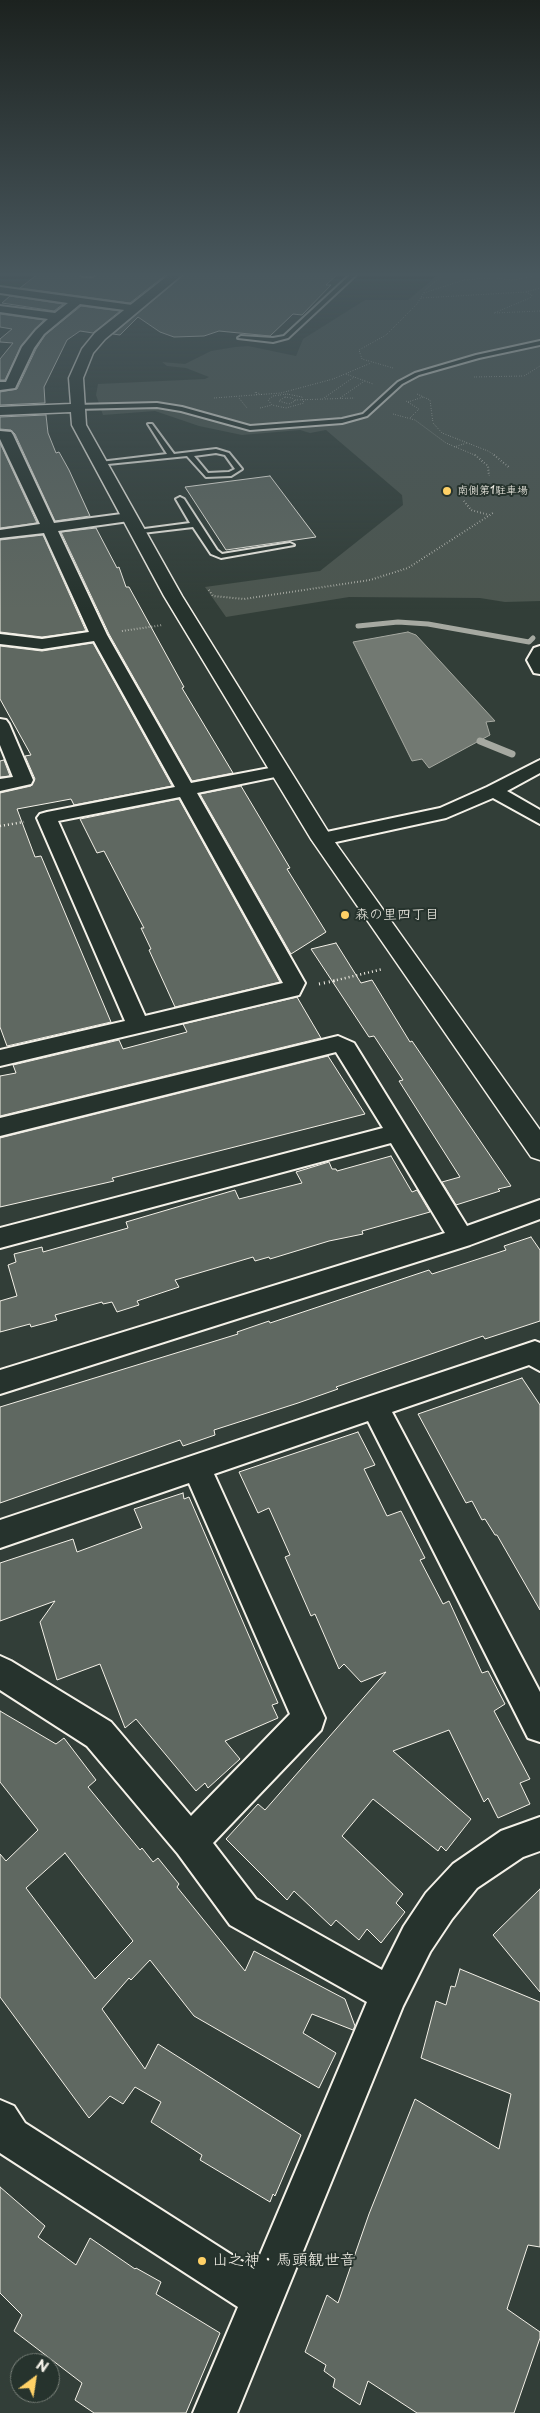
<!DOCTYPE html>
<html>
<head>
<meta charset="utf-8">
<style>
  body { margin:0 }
  #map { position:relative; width:540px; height:2413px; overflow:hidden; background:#323e38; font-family:"Playpen Sans",sans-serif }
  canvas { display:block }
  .north { position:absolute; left:10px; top:2353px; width:50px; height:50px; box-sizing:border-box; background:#26332d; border:1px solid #787f78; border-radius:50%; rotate:31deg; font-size:14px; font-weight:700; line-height:20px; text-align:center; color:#f4f1e8 }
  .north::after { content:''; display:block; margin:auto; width:18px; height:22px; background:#ffd166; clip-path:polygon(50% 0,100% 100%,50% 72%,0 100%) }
</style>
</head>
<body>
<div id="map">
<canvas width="540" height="2413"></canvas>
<div class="north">N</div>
</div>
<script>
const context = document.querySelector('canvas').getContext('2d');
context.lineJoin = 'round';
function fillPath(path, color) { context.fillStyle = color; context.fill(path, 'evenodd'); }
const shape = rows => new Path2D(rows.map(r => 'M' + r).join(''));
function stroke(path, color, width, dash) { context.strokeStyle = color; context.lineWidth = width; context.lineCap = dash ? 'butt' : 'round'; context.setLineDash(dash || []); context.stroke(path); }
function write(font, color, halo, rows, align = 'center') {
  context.font = font + ' "Playpen Sans","Klee One",sans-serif'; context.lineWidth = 4; context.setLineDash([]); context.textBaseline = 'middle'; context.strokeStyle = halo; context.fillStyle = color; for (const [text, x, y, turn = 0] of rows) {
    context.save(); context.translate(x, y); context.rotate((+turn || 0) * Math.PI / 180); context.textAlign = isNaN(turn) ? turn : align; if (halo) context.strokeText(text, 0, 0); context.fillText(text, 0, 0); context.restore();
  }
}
fillPath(shape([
  [440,273,540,273,540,601,505,602,480,598,349,597,226,617,205,587,320,571,403,505,402,495,326,430,310,433,300,430,242,435,199,426,155,411,103,415,96,395,98,384,205,379,209,377,186,368,167,366,162,362,185,364,211,351,235,347,248,346,296,356,303,339,365,300,408,300]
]), '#4c564f');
const water = shape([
  [408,632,416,635,495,721,486,722,490,735,429,768,422,759,412,761,353,642,408,632]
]);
fillPath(water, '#727972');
stroke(water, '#a6a9a1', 1);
stroke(shape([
  [358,626,398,622,428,624,529,642,533,638]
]), '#a6a9a1', 5);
stroke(shape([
  [480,741,512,754]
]), '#a6a9a1', 7);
const building = shape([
  [39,273,78,273,81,277,92,278,99,273,168,273,130,303,20,288,39,273],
  [186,273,339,273,326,285,331,285,302,315,293,314,270,336,219,331,204,336,174,337,160,332,138,317,120,335,113,334,186,273],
  [10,296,63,304,54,311,2,303,10,296],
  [81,306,120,311,93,333,80,331,67,340,44,387,45,403,0,405,0,392,17,389,36,349,45,335,81,306],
  [0,314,44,320,21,346,5,380,0,380,0,359,13,343,0,342,0,339,12,329,0,327,0,314],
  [46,415,48,433,56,453,59,452,69,470,90,516,55,521,15,434,11,430,0,429,0,417,46,415],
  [0,443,37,523,0,528,0,443],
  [270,476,316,537,226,550,185,487,270,476],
  [96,528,117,568,119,567,126,587,129,587,184,687,182,688,233,773,192,781,109,634,61,532,96,528],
  [43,535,86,631,42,637,0,632,0,540,43,535],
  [93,643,172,786,74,805,71,799,17,809,35,857,41,856,111,1022,7,1046,0,1027,0,793,31,786,35,779,25,756,31,755,0,699,0,646,42,651,93,643],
  [4,760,10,776,0,777,0,761,4,760],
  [241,786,290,868,287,869,326,932,291,954,200,794,241,786],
  [179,799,280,982,175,1007,149,950,151,949,141,928,144,928,104,851,97,853,80,819,179,799],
  [336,943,361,983,372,980,410,1042,412,1041,511,1186,498,1189,500,1191,456,1205,442,1182,460,1177,399,1081,403,1080,374,1036,369,1037,311,949,336,943],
  [297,997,321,1038,0,1116,0,1076,16,1073,13,1065,119,1040,123,1049,187,1032,183,1024,297,997],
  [328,1056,365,1114,112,1178,114,1181,0,1207,0,1138,328,1056],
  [391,1156,412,1192,417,1190,430,1212,362,1231,363,1234,329,1241,270,1259,269,1257,255,1261,253,1257,175,1280,179,1287,137,1301,139,1305,117,1312,112,1302,103,1304,102,1302,55,1315,57,1320,31,1327,30,1324,0,1332,0,1301,17,1296,8,1265,16,1262,14,1254,42,1247,43,1252,128,1228,126,1222,235,1190,239,1199,302,1183,296,1172,329,1162,332,1169,336,1169,337,1171,391,1156],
  [531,1237,540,1250,540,1321,485,1339,483,1336,336,1387,338,1389,298,1403,214,1430,215,1435,183,1446,180,1440,0,1503,0,1407,238,1334,237,1332,269,1321,270,1323,429,1270,432,1274,506,1250,504,1246,531,1237],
  [522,1378,540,1405,540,1610,497,1535,495,1535,485,1519,482,1520,472,1501,466,1503,418,1414,522,1378],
  [358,1432,375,1465,364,1469,387,1516,401,1511,425,1558,420,1560,443,1604,449,1601,482,1673,488,1671,505,1704,494,1711,530,1779,520,1783,530,1804,498,1818,488,1798,484,1802,449,1730,393,1751,471,1819,446,1851,441,1846,438,1851,373,1799,342,1836,403,1894,396,1903,405,1912,381,1943,367,1929,359,1940,336,1920,331,1926,294,1891,287,1900,226,1839,258,1804,265,1810,386,1672,361,1682,344,1664,339,1669,315,1614,311,1616,285,1557,290,1555,269,1508,258,1513,239,1472,358,1432],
  [183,1493,184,1499,189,1497,278,1703,272,1705,278,1718,225,1741,240,1759,208,1788,205,1783,196,1791,136,1719,125,1728,100,1664,57,1680,40,1622,55,1601,0,1621,0,1563,73,1539,77,1552,142,1528,134,1509,183,1493],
  [0,1711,56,1744,64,1738,96,1780,88,1787,140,1850,142,1848,153,1862,158,1858,179,1884,177,1887,245,1971,254,1951,345,1999,355,2026,353,2030,312,2014,303,2033,336,2053,319,2088,194,2016,150,1960,131,1980,129,1978,102,2009,145,2069,158,2044,301,2135,275,2196,273,2194,270,2202,200,2160,202,2155,151,2122,161,2102,135,2087,123,2104,110,2096,89,2118,0,1997,0,1854,6,1861,38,1830,0,1782,0,1711],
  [65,1853,133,1941,95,1979,26,1888,65,1853],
  [540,1889,540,1992,493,1935,540,1889],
  [460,1969,540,2002,540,2247,528,2245,507,2309,540,2332,540,2338,514,2413,417,2413,368,2381,360,2405,333,2387,335,2379,324,2371,326,2365,305,2352,327,2295,338,2303,369,2214,415,2099,499,2149,511,2094,421,2058,436,2001,446,2005,451,1986,455,1987,460,1969],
  [0,2187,45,2226,38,2237,76,2265,90,2238,135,2269,136,2268,161,2282,156,2294,220,2333,186,2413,94,2413,75,2400,82,2383,14,2331,22,2315,0,2293,0,2187]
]);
fillPath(building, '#5f6861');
stroke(building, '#f4f1e8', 1);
const lane = shape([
  [352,273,358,273,288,338,273,342,238,338,241,336,273,338,284,336,352,273],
  [540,341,540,345,479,358,419,375,402,384,367,416,342,423,250,430,181,411,157,407,76,409,73,407,76,405,157,403,182,407,250,426,342,419,363,414,398,382,415,373,476,355,540,341],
  [148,424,152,424,174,454,216,449,229,453,242,469,231,476,206,477,187,456,98,465,97,464,100,462,167,454,148,424],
  [216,453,225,455,235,469,229,472,208,473,194,456,216,453],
  [180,497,184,499,217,550,222,554,290,543,294,545,221,558,211,554,193,527,134,534,134,530,137,530,190,523,176,499,180,497]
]);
const street = shape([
  [80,273,97,273,92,276,81,275,80,273],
  [0,287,132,305,138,308,132,311,80,304,44,334,34,348,15,388,0,390,0,382,6,382,22,347,36,330,48,319,0,312,0,306,55,313,68,303,0,293,0,287],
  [0,431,11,432,13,435,54,523,129,513,136,517,129,521,58,531,107,635,191,783,280,766,286,767,289,771,286,775,280,776,197,793,305,983,299,995,0,1066,0,1050,125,1021,37,818,40,814,47,812,175,787,94,641,42,649,0,644,0,634,42,639,89,632,44,533,0,538,0,530,40,524,0,439,0,431],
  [180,797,283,983,145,1016,58,821,180,797],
  [540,646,540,674,534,673,527,660,534,648,540,646],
  [0,719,6,720,9,724,33,780,31,784,0,791,0,779,13,777,0,745,0,719],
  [540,760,540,773,507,791,540,810,540,824,493,798,446,818,322,845,315,843,312,839,315,835,322,833,440,808,487,787,540,760],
  [338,1036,354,1043,467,1226,540,1200,540,1219,470,1245,0,1394,0,1370,445,1233,391,1143,0,1248,0,1228,383,1128,336,1052,0,1136,0,1118,338,1036],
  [535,1341,540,1343,540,1371,529,1365,392,1412,540,1692,540,1742,528,1738,368,1421,214,1474,325,1718,321,1730,213,1843,256,1899,382,1970,404,1926,426,1893,453,1864,501,1831,540,1817,540,1851,523,1857,477,1888,452,1919,430,1952,403,2006,237,2413,193,2413,238,2307,0,2153,0,2100,14,2106,25,2123,254,2269,367,2002,230,1925,178,1854,87,1746,0,1690,0,1656,11,1661,111,1722,191,1816,290,1714,189,1483,0,1548,0,1520,535,1341]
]);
const secondary = shape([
  [171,273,184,273,105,339,93,353,83,378,86,425,182,596,332,838,540,1130,540,1160,531,1157,311,839,164,596,72,425,71,412,0,415,0,407,71,404,69,378,82,349,95,333,171,273]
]);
stroke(lane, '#f4f1e8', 4);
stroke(street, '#f4f1e8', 4);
stroke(secondary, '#f4f1e8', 3);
stroke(shape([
  [514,279,520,273],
  [526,292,540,288],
  [424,293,464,280,491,278,515,280,540,275],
  [421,298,526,292,532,295,530,298,494,313,540,311],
  [393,368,362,359,359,350,386,335,417,304,426,289,446,273],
  [346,374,373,384],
  [474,377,524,376,540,366],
  [287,394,302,397,304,403,286,408,272,405,268,400,273,396,287,394],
  [417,394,430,400,433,423,442,433,488,451,496,456],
  [257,395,255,392,263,395],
  [285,397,292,398,295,401,289,404,279,401,285,397],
  [214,398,281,393,333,379,371,363],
  [239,398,247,408],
  [324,398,354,377],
  [340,398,366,380],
  [295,400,355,398],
  [406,401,419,409,410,418],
  [408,402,423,397],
  [260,408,272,405],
  [393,414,415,420,446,443,477,456],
  [454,447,467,443]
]), '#f4f1e8', 1, [0.5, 2]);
stroke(shape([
  [475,455,488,466,489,476],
  [494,455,510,468],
  [464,501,471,510,489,515],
  [209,590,213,596,244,599,370,580,408,568,493,513],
  [122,631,163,625]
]), '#f4f1e8', 2, [0.5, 2.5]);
stroke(shape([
  [0,826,24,822],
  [333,981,383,969]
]), '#f4f1e8', 2.5, [1, 3]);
stroke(shape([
  [319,984,338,980]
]), '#f4f1e8', 3, [1, 4]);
fillPath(lane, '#26332d');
fillPath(street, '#26332d');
fillPath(secondary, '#26332d');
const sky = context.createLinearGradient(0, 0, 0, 610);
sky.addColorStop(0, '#1c221f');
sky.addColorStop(0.45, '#49585e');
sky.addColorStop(1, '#49585e00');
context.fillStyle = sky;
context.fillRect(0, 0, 540, 610);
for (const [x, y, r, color] of [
  [447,491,5,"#ffd166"],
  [345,915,5,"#ffd166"],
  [202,2261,5,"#ffd166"]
]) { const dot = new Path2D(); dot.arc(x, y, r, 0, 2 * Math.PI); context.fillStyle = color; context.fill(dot); stroke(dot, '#26332d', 2); }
write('11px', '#f4f1e8', '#26332d', [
  ["南側第1駐車場",457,491]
], 'left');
write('14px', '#f4f1e8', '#26332d', [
  ["森の里四丁目",355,915]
], 'left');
write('16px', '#f4f1e8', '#26332d', [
  ["山之神・馬頭観世音",212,2261]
], 'left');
</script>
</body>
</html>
